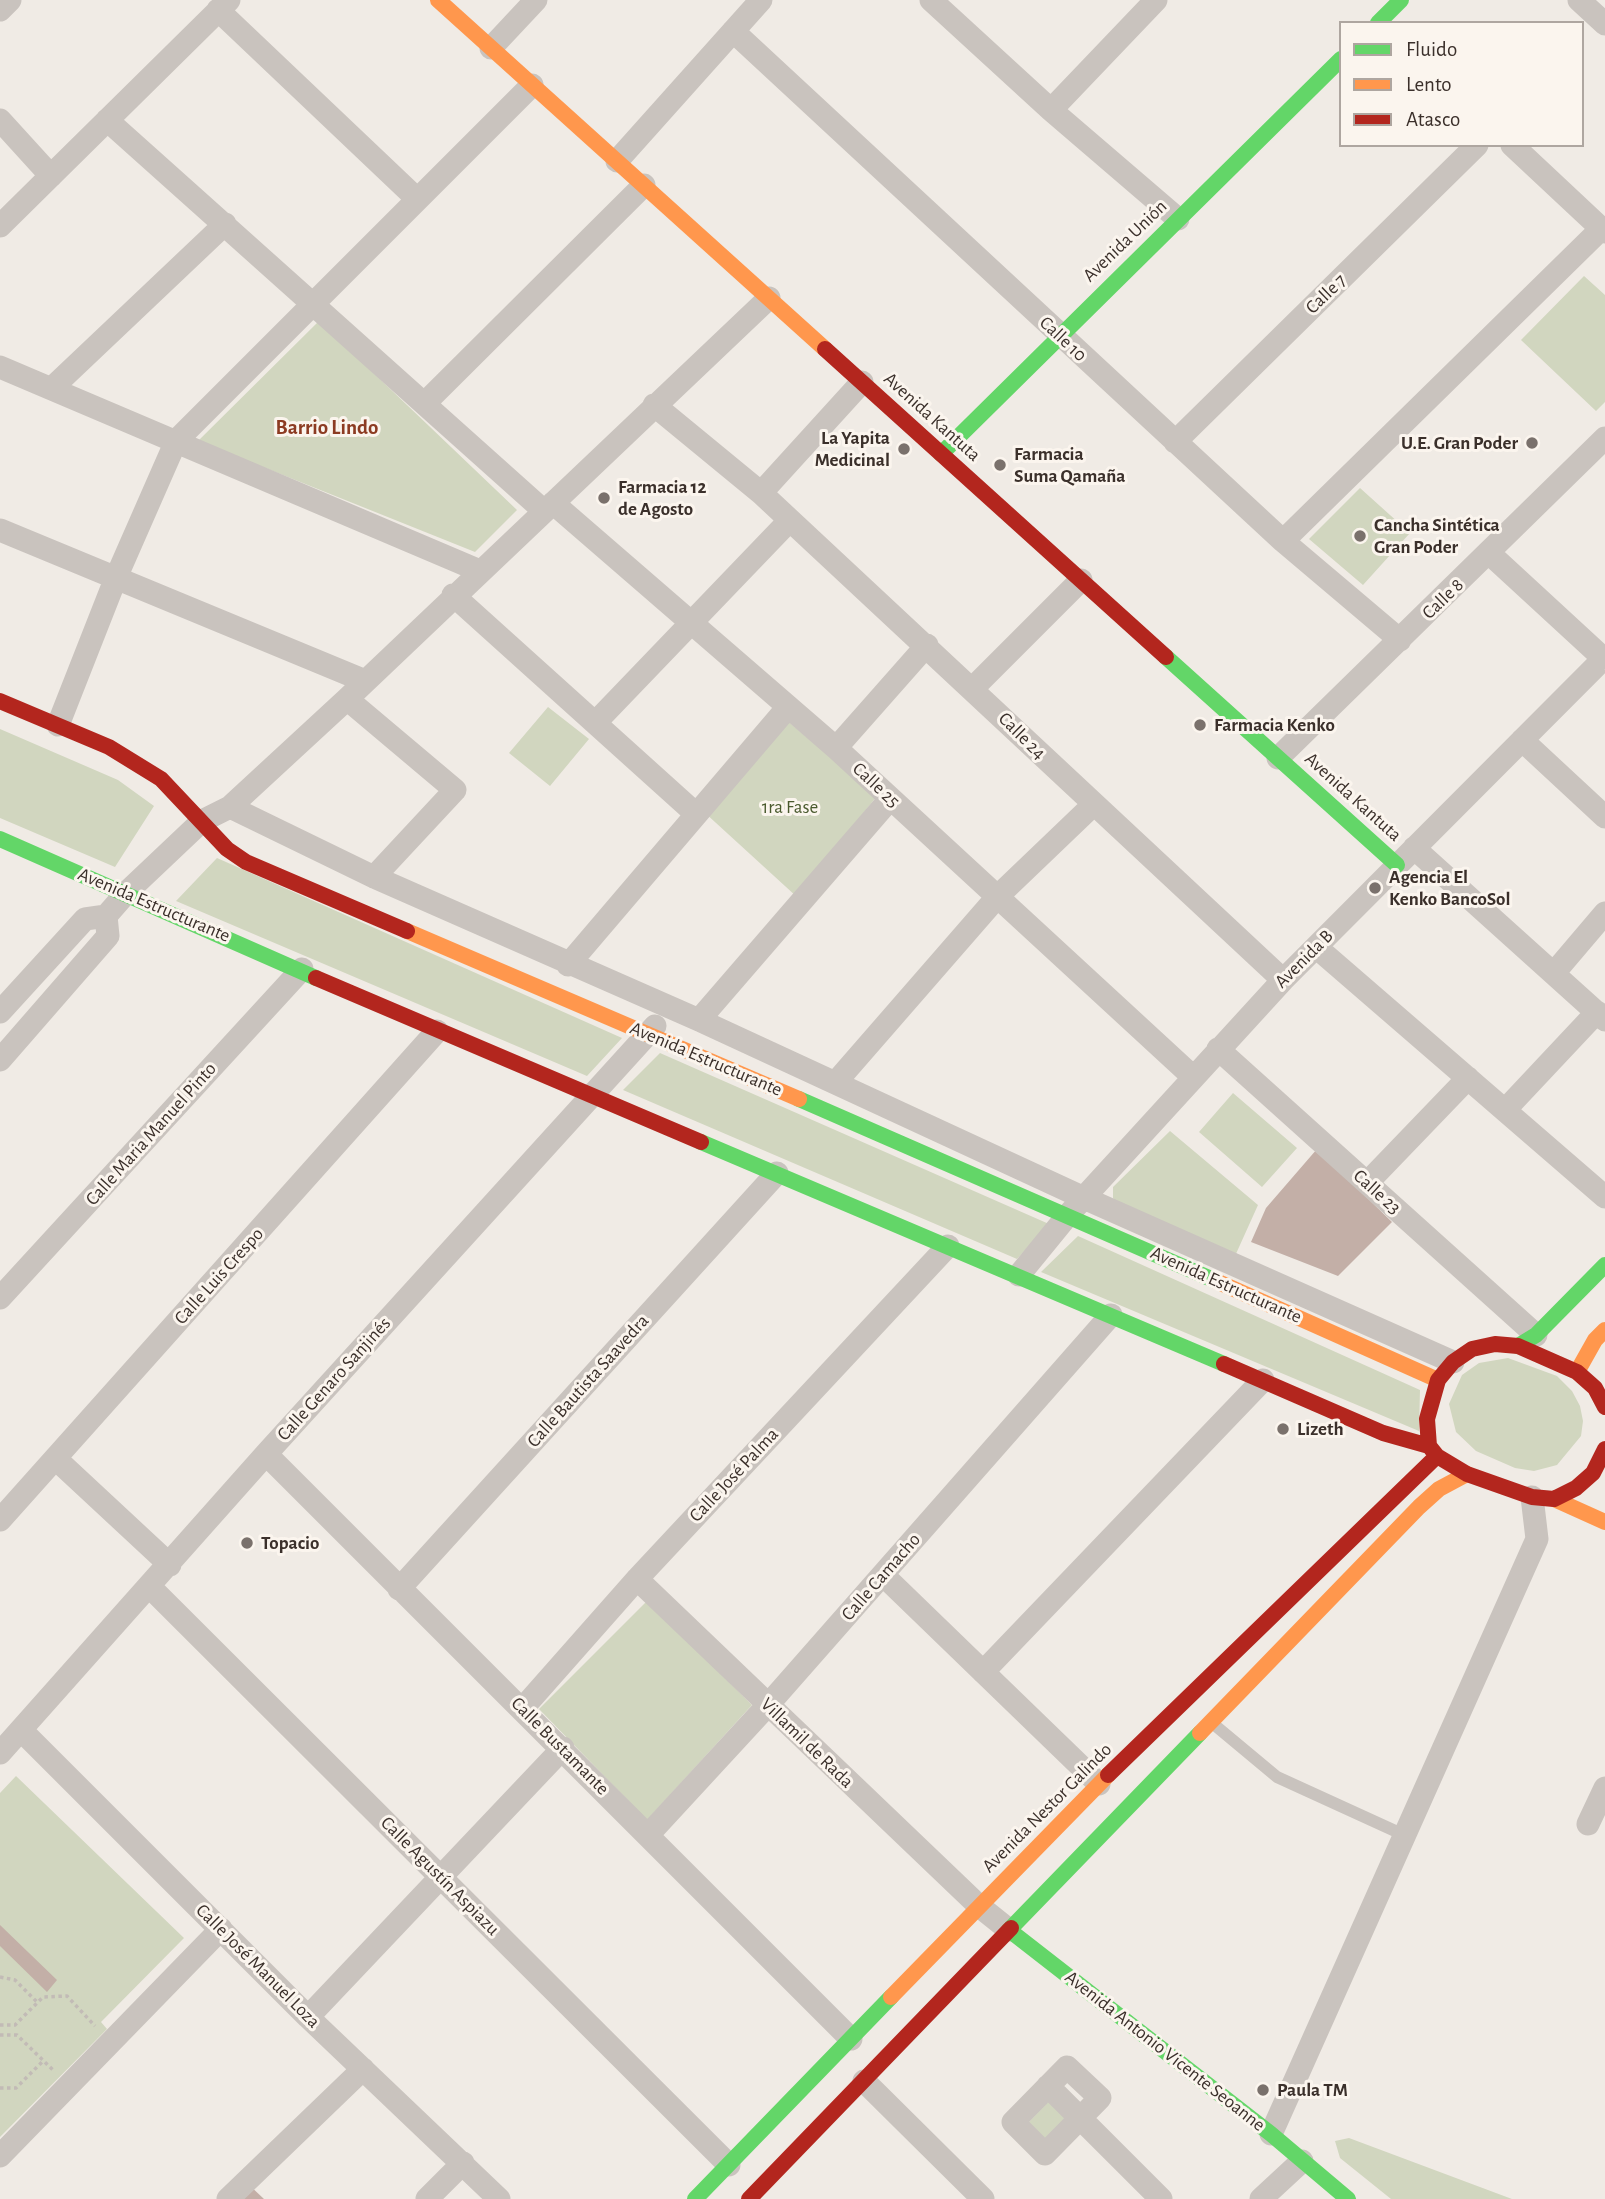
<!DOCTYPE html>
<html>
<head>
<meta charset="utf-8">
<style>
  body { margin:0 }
  #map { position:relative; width:1605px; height:2199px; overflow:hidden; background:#f0ebe5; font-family:"Alegreya Sans",sans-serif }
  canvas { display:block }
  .legend { position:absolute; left:1339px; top:21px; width:245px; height:126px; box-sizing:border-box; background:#fbf5ee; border:2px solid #aea6a0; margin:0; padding:9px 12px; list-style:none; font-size:21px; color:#3b302b }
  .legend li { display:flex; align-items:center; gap:14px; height:35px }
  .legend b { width:35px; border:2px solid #aea6a0 }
</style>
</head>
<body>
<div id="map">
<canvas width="1605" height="2199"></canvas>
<ul class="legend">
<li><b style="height:9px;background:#63d668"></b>Fluido</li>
<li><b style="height:9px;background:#ff974d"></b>Lento</li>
<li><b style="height:9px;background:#b3261e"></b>Atasco</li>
</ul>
</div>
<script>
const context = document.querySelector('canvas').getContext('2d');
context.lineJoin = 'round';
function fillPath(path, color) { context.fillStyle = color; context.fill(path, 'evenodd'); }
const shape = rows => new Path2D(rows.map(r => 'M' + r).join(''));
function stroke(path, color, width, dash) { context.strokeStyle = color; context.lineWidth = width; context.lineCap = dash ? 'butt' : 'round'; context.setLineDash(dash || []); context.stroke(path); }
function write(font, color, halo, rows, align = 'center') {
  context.font = font + ' "Alegreya Sans",sans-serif'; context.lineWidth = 6; context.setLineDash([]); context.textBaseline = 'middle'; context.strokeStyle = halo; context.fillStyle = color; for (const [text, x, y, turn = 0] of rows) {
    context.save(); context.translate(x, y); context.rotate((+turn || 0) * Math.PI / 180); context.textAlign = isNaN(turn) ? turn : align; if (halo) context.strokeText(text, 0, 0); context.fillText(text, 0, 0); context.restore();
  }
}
fillPath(shape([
  [1584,276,1605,295,1605,402,1596,411,1521,340],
  [319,321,517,510,475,552,198,441],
  [1360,488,1410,533,1363,585,1309,539],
  [548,707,589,739,550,786,509,753],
  [785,719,877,796,797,897,704,812],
  [0,729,118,780,154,806,115,867,0,818],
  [217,858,622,1038,587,1076,176,901],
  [660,1053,1049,1224,1017,1259,623,1090],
  [1233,1093,1297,1148,1262,1187,1199,1132],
  [1170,1131,1258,1205,1235,1256,1118,1206,1113,1198,1113,1187],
  [1078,1236,1420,1390,1419,1431,1041,1272],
  [1508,1358,1557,1376,1572,1391,1580,1406,1583,1421,1581,1436,1557,1465,1534,1471,1515,1468,1476,1451,1456,1432,1449,1404,1462,1375,1479,1363],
  [647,1601,752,1705,647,1820,539,1709],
  [16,1776,184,1938,101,2022,107,2029,0,2137,0,1793],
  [1051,2099,1070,2117,1044,2143,1025,2126],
  [1349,2138,1512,2199,1391,2199,1340,2158,1335,2141]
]), '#d1d6bf');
fillPath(shape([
  [1317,1149,1392,1222,1338,1276,1251,1242,1266,1208],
  [0,1925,57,1980,47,1992,0,1946],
  [246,2182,264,2199,228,2199]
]), '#c3afa7');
stroke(shape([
  [0,1977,15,1980,37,2002],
  [0,2025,15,2025,43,1997,67,1996,95,2026],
  [0,2035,17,2035,54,2071],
  [0,2088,16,2088,43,2061]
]), '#c2bbb6', 3.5, [3.5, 3.5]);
stroke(shape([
  [1211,1722,1277,1777,1404,1835]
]), '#c9c3be', 12);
stroke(shape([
  [931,0,1051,110,1178,219],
  [1579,0,1605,24],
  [0,10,10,0],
  [218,10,416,198],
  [733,31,1283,541,1400,640],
  [491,48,536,0],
  [1051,110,1156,0],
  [0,120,51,176],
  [107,120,544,511],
  [1512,145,1605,232],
  [617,161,761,0],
  [0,226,229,0],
  [0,367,480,571],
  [52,388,225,224],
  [425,403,644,185],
  [654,405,761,493,862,382],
  [1175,442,1477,145],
  [761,493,1283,980],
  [553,503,836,748,1192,1076],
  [0,530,365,681],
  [1283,541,1601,229],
  [1490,554,1603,658],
  [453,595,696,814],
  [973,688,1081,580],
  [347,699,455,790,374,877],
  [596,722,789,521],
  [58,725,115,580,176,441,532,85],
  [1522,740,1605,817],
  [836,748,927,645],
  [1278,758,1605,438],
  [230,807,374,877,699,1020,1084,1198,1453,1362],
  [1414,848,1605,1020],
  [1316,947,1605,1197],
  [568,965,788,707],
  [1554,973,1605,913],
  [0,1012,85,919,106,916],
  [699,1020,890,799],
  [1218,1049,1536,1335],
  [0,1060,108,936,106,916,127,892,202,821,230,807,347,699,769,298],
  [836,1082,998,896,1092,806],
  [1505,1110,1597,1012],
  [1367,1183,1468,1078],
  [1019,1275,1068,1215,1283,980,1605,657],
  [0,1298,302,969],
  [266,1454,851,2039],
  [56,1459,170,1565],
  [0,1520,437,1031],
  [883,1575,1099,1784],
  [637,1579,979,1906,1009,1930],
  [150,1587,729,2165],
  [399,1589,777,1173],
  [983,1672,1263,1380],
  [523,1708,637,1579,948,1246],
  [21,1730,308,2017,499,2199],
  [0,1753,266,1454,655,1026],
  [1588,1824,1605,1788],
  [648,1835,767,1706,1111,1315],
  [308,2017,563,1748],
  [1067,2067,1100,2098,1045,2154,1013,2122,1067,2067],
  [864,2081,983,2199],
  [1048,2086,1161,2199],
  [1271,2134,1537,1539,1532,1497],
  [0,2156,221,1929],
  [228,2199,363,2069],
  [427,2199,463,2163],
  [1261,2199,1302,2161]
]), '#c9c3be', 23);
stroke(shape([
  [1378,23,1401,0],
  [941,454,1341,59],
  [1166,657,1397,865],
  [0,839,316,978],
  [799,1099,1216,1281],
  [701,1142,1224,1364],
  [1518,1346,1536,1335,1605,1265],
  [1011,1928,1200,1733],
  [1009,1930,1271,2134,1348,2199],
  [695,2199,891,1997]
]), '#63d668', 16);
stroke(shape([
  [438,0,825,349],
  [407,931,799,1099],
  [1216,1281,1438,1380],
  [1577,1372,1595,1340,1605,1330],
  [1554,1499,1605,1522],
  [1200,1733,1419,1507,1439,1489,1467,1474],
  [891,1997,1108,1775]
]), '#ff974d', 16);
stroke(shape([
  [825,349,1166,657],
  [0,701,109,747,161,779,227,849,246,862,407,931],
  [316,978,701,1142],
  [1224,1364,1383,1433,1429,1446],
  [1605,1407,1595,1388,1577,1372,1518,1346,1495,1344,1472,1349,1453,1362,1438,1380,1427,1419,1429,1446,1437,1456,1467,1474,1532,1497,1554,1499,1576,1488,1593,1473,1605,1449],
  [1108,1775,1437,1456],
  [749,2199,1011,1928]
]), '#b3261e', 16);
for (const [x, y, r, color] of [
  [1532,443,7,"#7a716c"],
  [904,449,7,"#7a716c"],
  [1000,465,7,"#7a716c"],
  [604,498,7,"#7a716c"],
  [1360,536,7,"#7a716c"],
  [1200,725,7,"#7a716c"],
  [1375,888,7,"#7a716c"],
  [1283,1429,7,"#7a716c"],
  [247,1543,7,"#7a716c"],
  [1263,2090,7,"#7a716c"]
]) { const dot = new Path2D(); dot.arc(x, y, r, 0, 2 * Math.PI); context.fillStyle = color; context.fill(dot); stroke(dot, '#fbf5ee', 2.5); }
write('19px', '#3b302b', '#fbf5ee', [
  ["Avenida Unión",1125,241,-44],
  ["Calle 7",1326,294,-44],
  ["Calle 10",1063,339,43],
  ["Avenida Kantuta",932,417,42],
  ["Calle 8",1443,599,-44],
  ["Calle 24",1022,736,45],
  ["Calle 25",876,785,43],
  ["Avenida Kantuta",1353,797,42],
  ["Avenida Estructurante",154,905,23],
  ["Avenida B",1304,959,-45],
  ["Avenida Estructurante",706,1059,23],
  ["Calle Maria Manuel Pinto",151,1134,-48],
  ["Calle 23",1377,1192,42],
  ["Calle Luis Crespo",219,1276,-48],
  ["Avenida Estructurante",1226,1285,24],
  ["Calle Genaro Sanjinés",334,1379,-48],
  ["Calle Bautista Saavedra",588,1381,-48],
  ["Calle José Palma",734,1475,-47],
  ["Calle Camacho",881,1577,-49],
  ["Villamil de Rada",807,1743,44],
  ["Calle Bustamante",560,1746,45],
  ["Avenida Nestor Galindo",1047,1808,-45],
  ["Calle Agustín Aspiazu",440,1876,45],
  ["Calle José Manuel Loza",258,1966,45],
  ["Avenida Antonio Vicente Seoanne",1165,2051,38]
]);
write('bold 19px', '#3b302b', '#fbf5ee', [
  ["La Yapita",890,438,"right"],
  ["Medicinal",890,460,"right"],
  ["U.E. Gran Poder",1518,443,"right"],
  ["Farmacia",1014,454],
  ["Suma Qamaña",1014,476],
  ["Farmacia 12",618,487],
  ["de Agosto",618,509],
  ["Cancha Sintética",1374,525],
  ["Gran Poder",1374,547],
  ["Farmacia Kenko",1214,725],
  ["Agencia El",1389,877],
  ["Kenko BancoSol",1389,899],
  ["Lizeth",1297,1429],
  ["Topacio",261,1543],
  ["Paula TM",1277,2090]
], 'left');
write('19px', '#4a5a2e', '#fbf5ee', [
  ["1ra Fase",790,807]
]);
write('bold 21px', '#8c3b22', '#fbf5ee', [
  ["Barrio Lindo",327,428]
]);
</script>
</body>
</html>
